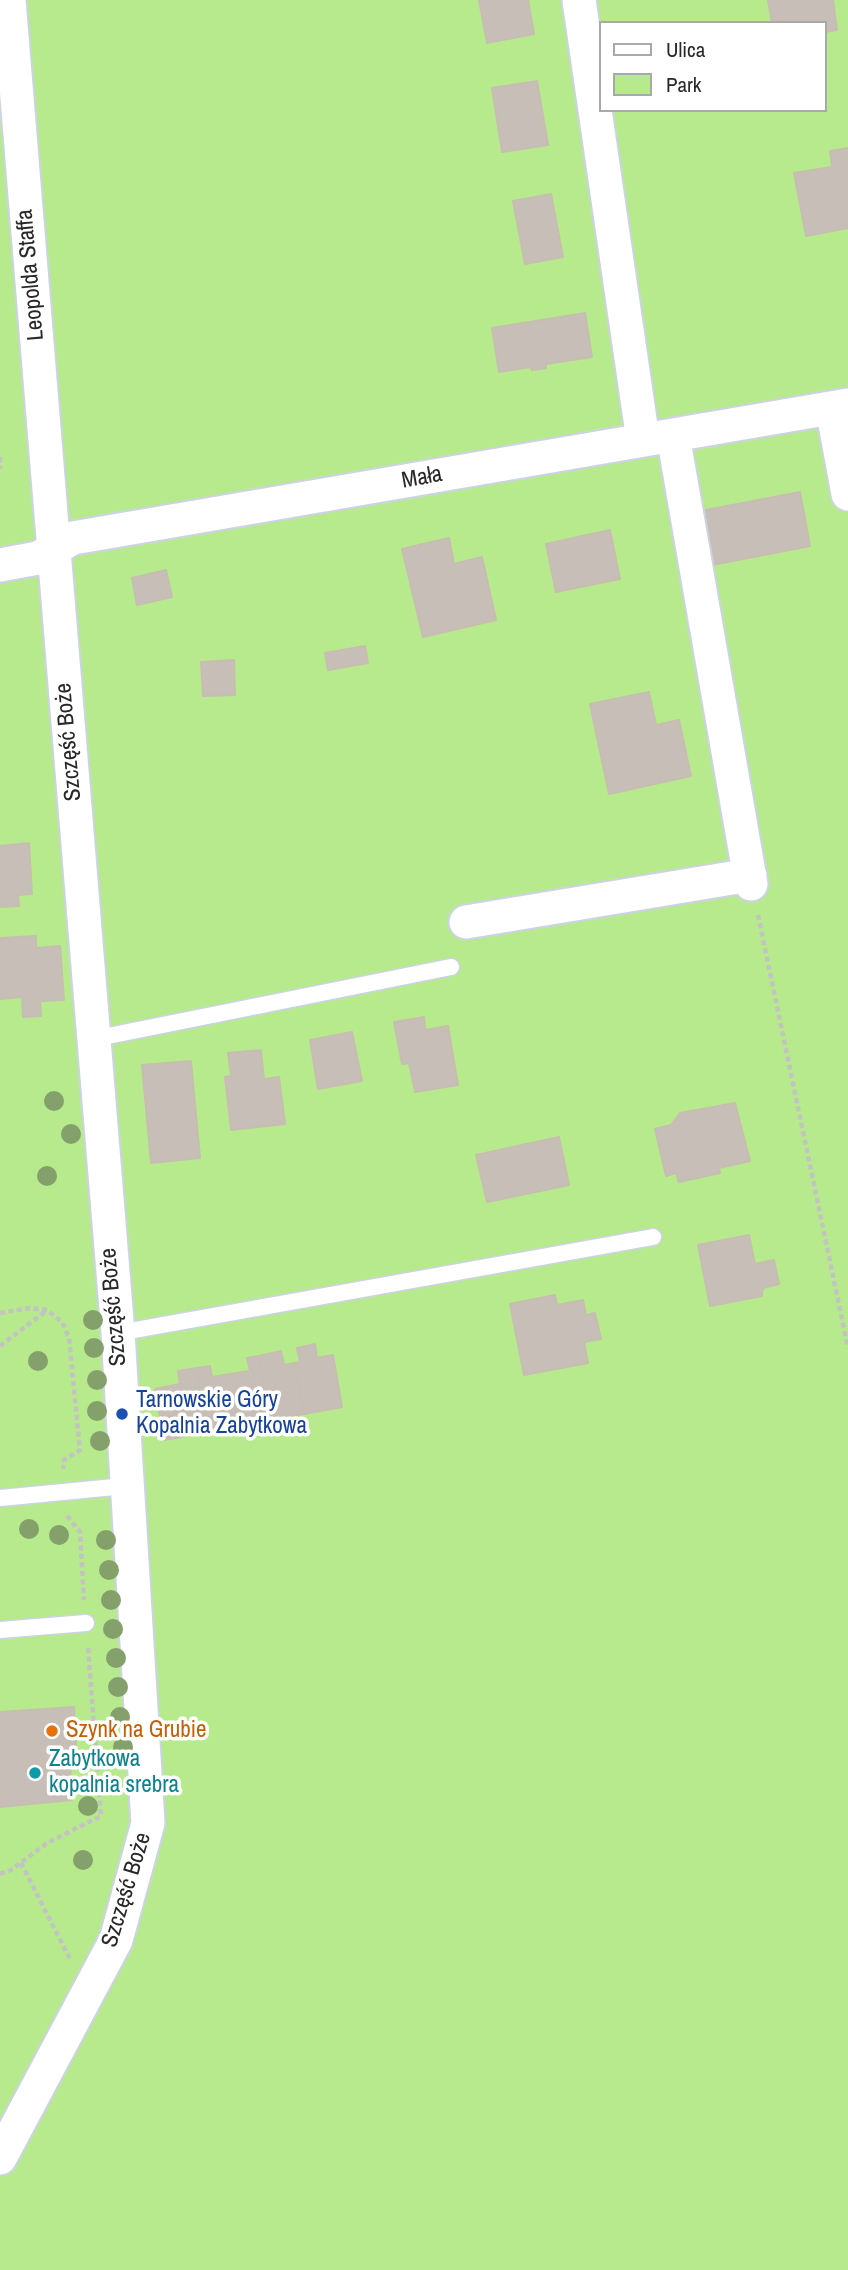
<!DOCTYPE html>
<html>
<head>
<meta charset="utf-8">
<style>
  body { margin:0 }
  #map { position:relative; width:848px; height:2270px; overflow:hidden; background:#ece1d7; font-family:"Archivo Narrow",sans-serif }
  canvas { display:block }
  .legend { position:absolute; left:599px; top:21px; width:228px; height:91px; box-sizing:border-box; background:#fff; border:2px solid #a9a9a9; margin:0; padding:9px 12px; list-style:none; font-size:21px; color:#282828 }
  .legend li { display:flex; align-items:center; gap:14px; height:35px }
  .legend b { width:35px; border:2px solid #a9a9a9 }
</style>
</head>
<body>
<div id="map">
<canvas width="848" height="2270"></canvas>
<ul class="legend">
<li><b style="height:9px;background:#fff"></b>Ulica</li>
<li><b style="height:19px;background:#b7e98d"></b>Park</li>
</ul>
</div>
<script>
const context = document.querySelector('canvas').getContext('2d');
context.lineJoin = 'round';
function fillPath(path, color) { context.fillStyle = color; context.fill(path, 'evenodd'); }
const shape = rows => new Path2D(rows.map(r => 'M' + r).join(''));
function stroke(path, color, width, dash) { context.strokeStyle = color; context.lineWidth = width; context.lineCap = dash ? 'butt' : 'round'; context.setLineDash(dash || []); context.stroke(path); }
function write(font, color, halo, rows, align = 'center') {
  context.font = font + ' "Archivo Narrow",sans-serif'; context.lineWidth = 7; context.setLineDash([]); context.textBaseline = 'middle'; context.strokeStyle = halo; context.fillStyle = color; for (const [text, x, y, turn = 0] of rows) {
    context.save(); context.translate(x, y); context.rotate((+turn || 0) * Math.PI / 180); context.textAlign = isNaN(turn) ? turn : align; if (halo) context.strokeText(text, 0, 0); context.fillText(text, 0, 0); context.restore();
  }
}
fillPath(shape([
  [0,0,848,0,848,2270,0,2270],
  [601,23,825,23,825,110,601,110]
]), '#b7e98d');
const building = shape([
  [479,0,528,0,534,34,487,43,479,0],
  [768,0,833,0,837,30,825,32,825,23,772,23,768,0],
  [537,81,548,145,502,152,492,88,537,81],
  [848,148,848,228,806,236,794,173,832,167,830,151,848,148],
  [551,194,563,257,525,264,513,201,551,194],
  [585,313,592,357,546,364,546,368,532,370,531,367,499,372,492,328,585,313],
  [800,492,810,546,707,566,696,512,800,492],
  [610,530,620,579,556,592,546,544,610,530],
  [449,538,454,564,482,557,496,620,423,637,402,549,449,538],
  [166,570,172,597,137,605,132,578,166,570],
  [365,646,368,663,328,670,325,653,365,646],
  [234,660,235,695,203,696,201,662,234,660],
  [649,692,656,725,679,720,691,776,609,794,590,704,649,692],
  [29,843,32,894,18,895,19,906,0,907,0,846,29,843],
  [36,936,36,948,60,946,64,1000,40,1001,41,1016,23,1017,22,997,0,999,0,938,36,936],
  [424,1017,425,1030,448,1026,458,1085,415,1092,409,1063,402,1064,394,1022,424,1017],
  [352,1032,362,1081,318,1089,310,1040,352,1032],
  [261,1050,264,1079,279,1077,285,1124,231,1130,225,1077,231,1076,228,1053,261,1050],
  [191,1061,200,1158,151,1163,142,1065,191,1061],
  [735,1103,750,1161,719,1168,720,1173,679,1182,676,1173,666,1176,655,1129,671,1125,680,1113,735,1103],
  [559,1137,569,1185,487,1202,476,1155,559,1137],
  [749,1235,755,1264,774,1260,779,1284,763,1288,762,1296,710,1306,698,1245,749,1235],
  [555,1295,557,1305,583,1300,586,1315,595,1313,601,1339,584,1342,588,1363,524,1375,510,1304,555,1295],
  [315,1344,317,1358,333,1355,342,1407,304,1414,295,1363,300,1362,297,1348,315,1344],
  [281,1351,284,1365,295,1363,304,1414,270,1419,259,1356,281,1351],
  [259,1356,270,1419,239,1426,230,1374,250,1371,247,1358,259,1356],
  [210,1366,212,1377,230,1374,239,1426,208,1432,197,1368,210,1366],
  [197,1368,208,1432,164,1440,155,1389,180,1384,178,1371,197,1368],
  [74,1707,76,1747,69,1747,72,1800,0,1807,0,1712,74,1707]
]);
fillPath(building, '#c7beb7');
stroke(building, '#c7bdb1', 2);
const service = shape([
  [93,1039,451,967],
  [118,1333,653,1237],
  [0,1498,125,1486],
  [0,1630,86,1623]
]);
const minor = shape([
  [579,0,643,440],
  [832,408,848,494],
  [673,435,751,884],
  [0,565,38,558,73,538,848,405],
  [466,922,750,875],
  [0,2158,116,1940,148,1823,118,1333,9,0]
]);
stroke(service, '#ccd3e3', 19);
stroke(minor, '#ccd3e3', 37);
stroke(shape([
  [0,457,0,469],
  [758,915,848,1348],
  [0,1313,30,1308,47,1310,62,1322,69,1338,80,1450,64,1460,63,1469],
  [0,1346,46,1311],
  [67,1516,80,1532,84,1600],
  [21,1863,70,1959],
  [0,1874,11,1870,47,1843,101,1816,88,1647]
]), '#c3c3c3', 4.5, [5, 3.5]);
stroke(service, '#fff', 16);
stroke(minor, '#fff', 33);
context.fillStyle = '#84a06b';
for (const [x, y] of [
  [54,1101],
  [71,1134],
  [47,1176],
  [93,1320],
  [94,1348],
  [38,1361],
  [97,1380],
  [97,1411],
  [100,1441],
  [29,1529],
  [59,1535],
  [106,1540],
  [109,1570],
  [111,1600],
  [113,1629],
  [116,1658],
  [118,1687],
  [120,1717],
  [123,1747],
  [88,1806],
  [83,1860]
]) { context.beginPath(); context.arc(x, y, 10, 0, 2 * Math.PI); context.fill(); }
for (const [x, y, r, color] of [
  [122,1414,7,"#1a4fb4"],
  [52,1731,7,"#e8710a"],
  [35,1773,7,"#0f9aa8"]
]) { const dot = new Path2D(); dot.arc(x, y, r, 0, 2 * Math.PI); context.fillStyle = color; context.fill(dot); stroke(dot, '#fff', 2.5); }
write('23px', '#282828', '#fff', [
  ["Leopolda Staffa",31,275,-95],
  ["Mała",422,478,-10],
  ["Szczęść Boże",69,742,-95],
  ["Szczęść Boże",114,1307,-95],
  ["Szczęść Boże",127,1890,-73]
]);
write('23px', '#164399', '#fff', [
  ["Tarnowskie Góry",136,1401],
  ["Kopalnia Zabytkowa",136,1427]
], 'left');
write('23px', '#c56008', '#fff', [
  ["Szynk na Grubie",66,1731]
], 'left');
write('23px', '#0d838f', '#fff', [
  ["Zabytkowa",49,1760],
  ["kopalnia srebra",49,1786]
], 'left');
</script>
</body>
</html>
